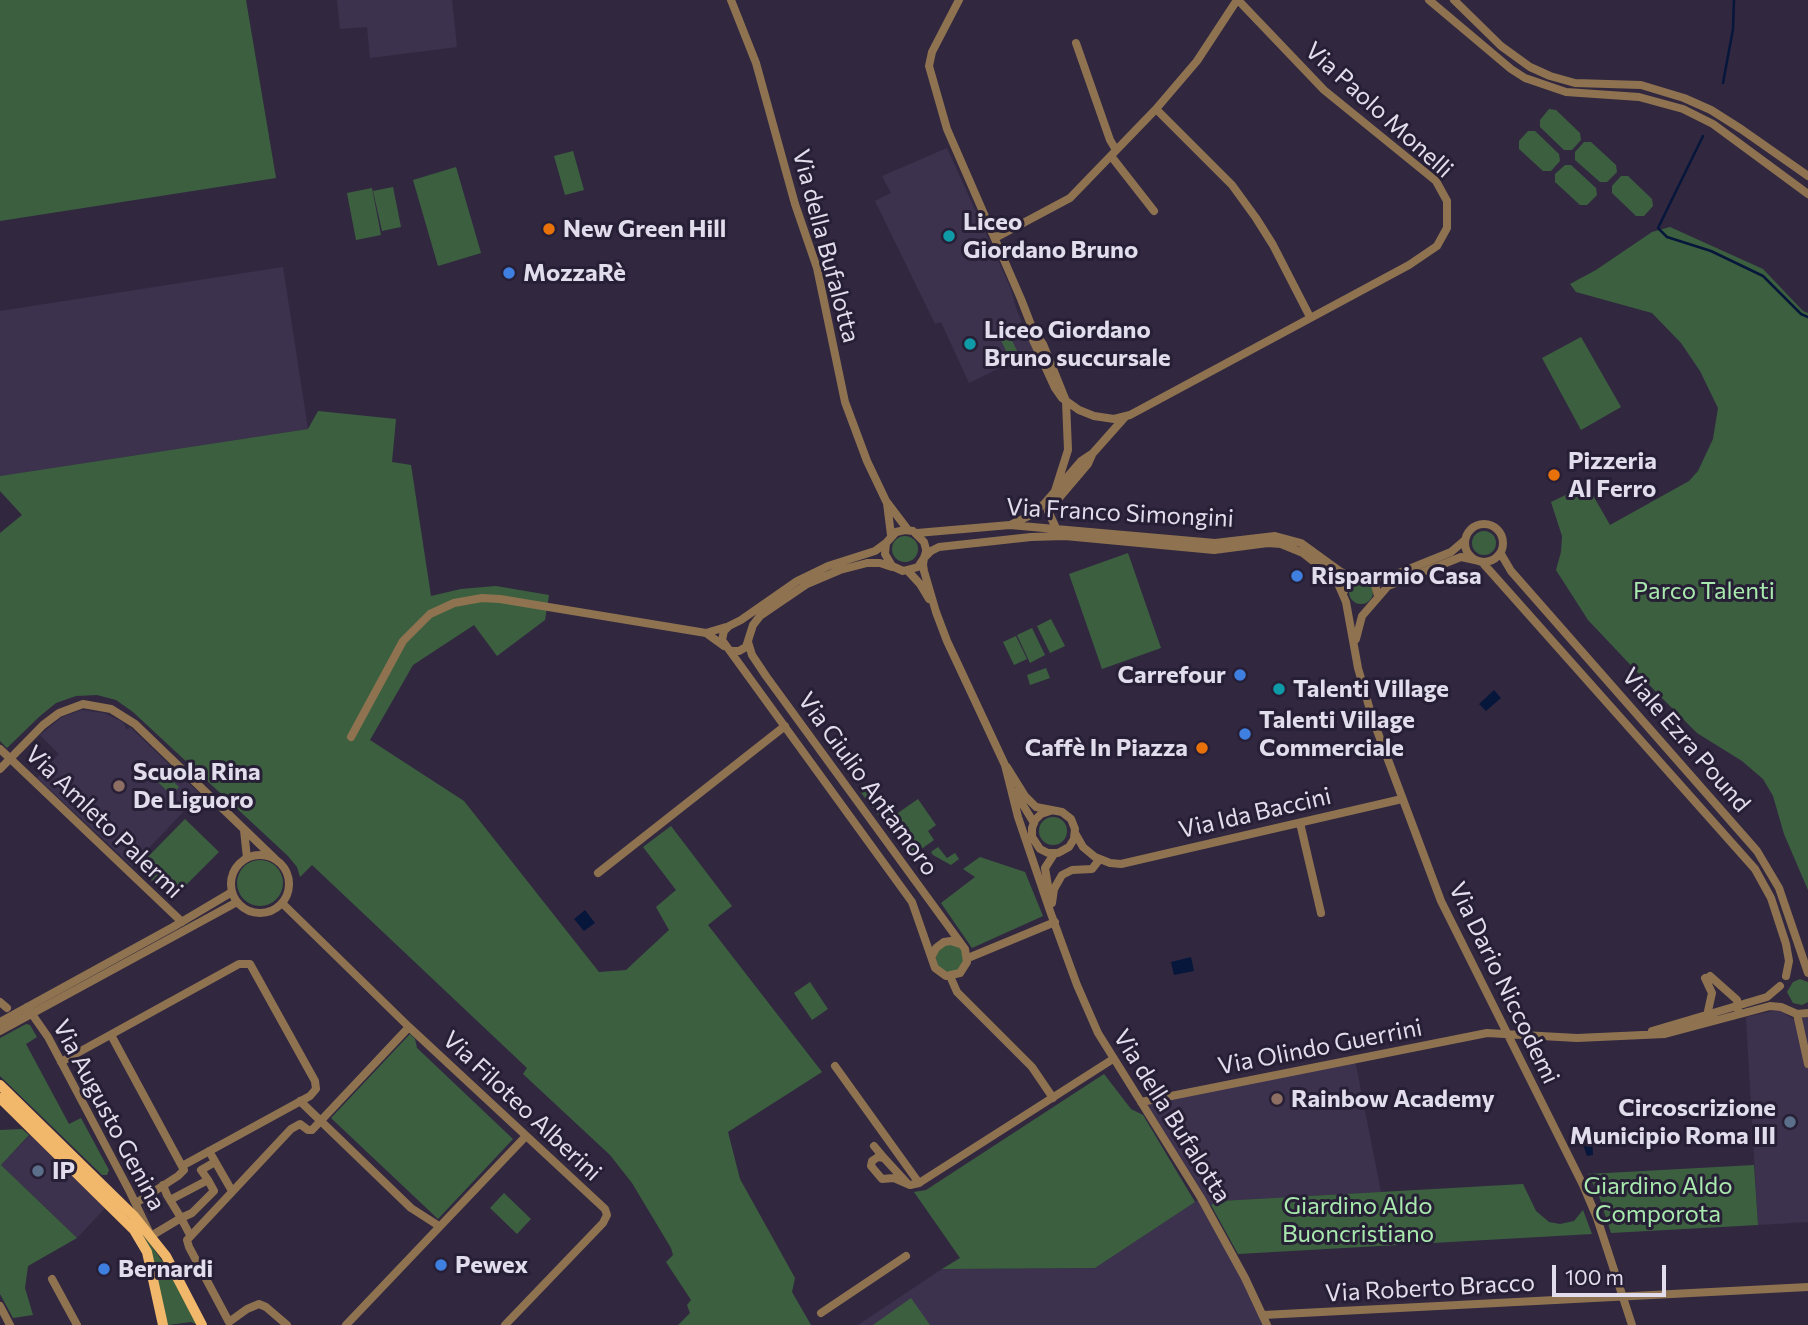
<!DOCTYPE html>
<html>
<head>
<meta charset="utf-8">
<style>
  body { margin:0 }
  #map { position:relative; width:1808px; height:1325px; overflow:hidden; background:#312840; font-family:Commissioner,sans-serif }
  canvas { display:block }
  .scale { position:absolute; left:1552px; top:1265px; width:114px; height:32px; box-sizing:border-box; border:4px solid #e2ddec; border-top:0; padding-left:9px; font-size:21px; line-height:24px; white-space:nowrap; color:#e2ddec; -webkit-text-stroke:5px #271f35; paint-order:stroke }
</style>
</head>
<body>
<div id="map">
<canvas width="1808" height="1325"></canvas>
<div class="scale">100 m</div>
</div>
<script>
const context = document.querySelector('canvas').getContext('2d');
context.lineJoin = 'round';
function fillPath(path, color) { context.fillStyle = color; context.fill(path, 'evenodd'); }
const shape = rows => new Path2D(rows.map(r => 'M' + r).join(''));
function stroke(path, color, width, dash) { context.strokeStyle = color; context.lineWidth = width; context.lineCap = dash ? 'butt' : 'round'; context.setLineDash(dash || []); context.stroke(path); }
function write(font, color, halo, rows, align = 'center') {
  context.font = font + ' Commissioner,sans-serif'; context.lineWidth = 6; context.setLineDash([]); context.textBaseline = 'middle'; context.strokeStyle = halo; context.fillStyle = color; for (const [text, x, y, turn = 0] of rows) {
    context.save(); context.translate(x, y); context.rotate((+turn || 0) * Math.PI / 180); context.textAlign = isNaN(turn) ? turn : align; if (halo) context.strokeText(text, 0, 0); context.fillText(text, 0, 0); context.restore();
  }
}
fillPath(shape([
  [337,0,452,0,457,47,370,58,367,27,340,29],
  [947,148,1011,289,1016,308,1034,351,969,383,941,322,935,324,875,201,891,193,882,176],
  [283,267,308,429,0,476,0,311],
  [82,710,104,713,123,722,127,730,130,727,200,794,132,866,37,778,59,754,40,735,62,717],
  [1779,1010,1793,1019,1808,1017,1808,1222,1758,1225,1746,1017],
  [1355,1060,1381,1192,1220,1201,1208,1207,1145,1104],
  [32,1133,107,1206,77,1238,1,1165],
  [1198,1200,1233,1261,1264,1325,858,1325,942,1269,1095,1268]
]), '#3c324e');
fillPath(shape([
  [0,0,246,0,276,178,0,221],
  [1549,109,1556,110,1580,133,1581,140,1572,150,1564,150,1540,127,1540,120],
  [1528,131,1535,131,1559,154,1560,161,1551,171,1543,171,1519,149,1519,141],
  [1584,142,1591,142,1616,165,1617,172,1607,182,1600,182,1575,160,1575,152],
  [573,151,584,190,565,195,554,156],
  [1565,165,1571,165,1596,188,1597,195,1587,205,1580,205,1555,182,1555,174],
  [456,167,481,253,438,266,413,180],
  [1621,176,1628,176,1652,199,1653,206,1644,216,1636,216,1612,193,1612,186],
  [393,187,401,227,382,231,373,191],
  [372,188,381,235,356,240,347,193],
  [1670,227,1763,269,1803,311,1808,313,1808,890,1784,834,1773,796,1763,779,1742,761,1697,733,1657,693,1588,620,1556,570,1561,552,1562,536,1551,502,1587,485,1610,525,1689,481,1698,471,1713,439,1718,408,1700,371,1681,343,1652,313,1576,292,1570,284,1596,270,1652,232],
  [1008,332,1017,351,1008,355,999,336],
  [1581,337,1621,407,1581,430,1542,358],
  [318,411,396,419,392,462,411,465,431,596,461,589,496,586,549,595,545,620,497,656,474,625,413,665,370,740,464,801,599,972,626,970,669,930,656,907,676,890,643,847,671,826,732,906,708,925,822,1072,728,1132,740,1179,795,1278,792,1292,811,1325,678,1325,690,1313,687,1305,691,1300,666,1262,673,1255,671,1248,632,1183,610,1155,523,1074,527,1068,312,865,300,877,297,867,288,856,133,712,116,700,97,695,76,696,56,703,40,716,7,748,0,741,0,533,22,515,0,491,0,476,308,429],
  '1472 543a12 12 0 1 1 24 0a12 12 0 1 1-24 0Z',
  '892 549a13 13 0 1 1 26 0a13 13 0 1 1-26 0Z',
  [1128,553,1161,648,1102,669,1069,574],
  '1349 592a12 12 0 1 1 24 0a12 12 0 1 1-24 0Z',
  [1051,619,1065,646,1050,653,1037,626],
  [1032,628,1045,655,1030,663,1017,635],
  [1016,636,1027,659,1014,665,1003,642],
  [1046,668,1050,678,1030,685,1027,675],
  [162,771,179,787,171,795,155,779],
  [870,782,892,813,882,820,859,790],
  [918,799,936,825,928,831,934,840,913,855,888,820],
  '1039 831a14 14 0 1 1 28 0a14 14 0 1 1-28 0Z',
  [185,819,219,852,171,900,138,867],
  [938,847,947,858,955,853,959,859,951,865,933,855,931,852],
  [980,857,1025,872,1043,916,972,948,941,903,975,877,963,869],
  '237 883a23 23 0 1 1 46 0a23 23 0 1 1-46 0Z',
  '936 958a14 14 0 1 1 28 0a14 14 0 1 1-28 0Z',
  [1800,979,1808,982,1808,1002,1802,1005,1793,1003,1787,992,1793,982],
  [810,982,828,1009,812,1020,794,993],
  [26,1024,30,1025,37,1037,26,1044,69,1124,81,1118,109,1170,107,1175,102,1175,0,1076,0,1038],
  [410,1034,415,1039,417,1048,513,1139,438,1219,331,1118],
  [1104,1074,1131,1109,1143,1115,1195,1202,1095,1268,942,1269,960,1258,914,1192,926,1190],
  [22,1129,29,1135,1,1165,77,1238,28,1266,25,1288,33,1315,13,1318,0,1294,0,1130],
  [1754,1165,1758,1225,1611,1233,1599,1196,1588,1174],
  [1523,1184,1536,1211,1549,1222,1560,1224,1574,1221,1583,1210,1592,1234,1238,1254,1211,1205,1220,1201],
  [504,1193,531,1219,517,1234,490,1208],
  [139,1229,166,1266,198,1325,191,1322,168,1325],
  [911,1298,930,1325,873,1325]
]), '#3c603f');
fillPath(shape([
  [1494,690,1501,698,1486,711,1479,704],
  [585,910,595,923,584,931,574,919],
  [1191,957,1194,971,1174,975,1171,962],
  [1584,1133,1592,1133,1593,1155,1587,1156,1581,1139]
]), '#07163b');
stroke(shape([
  [1723,83,1733,29,1734,0],
  [1703,136,1658,228,1667,237,1711,251,1763,276,1801,314,1808,317]
]), '#07163b', 2.5);
stroke(shape([
  [731,0,756,63,795,204,817,268,845,402,867,461,886,501,908,530],
  [959,0,932,52,929,66,947,129,1021,299,1033,330,1033,340,1055,388,1062,398,1079,410,1094,416,1114,419,1130,415,1409,265,1437,246,1447,228,1447,201,1436,181,1324,90,1238,0],
  [1237,0,1197,61,1156,109,1232,185,1256,218,1273,245,1310,317],
  [1429,0,1511,69,1525,78,1566,92,1639,97,1683,109,1713,124,1808,194],
  [1454,0,1501,46,1530,67,1550,76,1575,83,1641,85,1684,98,1711,110,1741,129,1808,176],
  [1076,43,1110,140,1116,150],
  [1111,156,1154,211],
  [995,238,1070,198,1156,109],
  [1033,330,1043,344,1066,401,1068,450,1055,491],
  [887,503,891,535],
  '1465 543a19 19 0 1 1 38 0a19 19 0 1 1-38 0Z',
  [1012,524,1031,515,1044,504,1081,461,1093,453,1125,417],
  [1056,528,1048,511,1088,464,1092,455],
  [917,533,1010,525,1215,543,1275,536,1301,543,1341,572,1352,577],
  [1501,554,1511,571,1757,851,1779,888,1808,973],
  [1482,562,1755,869,1771,898,1786,944,1789,961,1786,976],
  [908,571,920,584,929,599],
  [1371,578,1389,577,1451,552,1465,540],
  [1344,591,1349,580,1362,575,1374,581,1378,596],
  [1356,639,1362,616,1388,586,1461,557,1475,560],
  [748,642,752,655,766,676,965,949,967,962,960,973,946,976,935,968,912,902,722,640,724,631,729,626,741,620,797,581,828,566,875,551,886,543],
  [724,646,706,633,726,627],
  [731,651,739,651,746,647,753,625,760,616,807,584,840,570,867,563,880,563,892,567],
  [351,737,403,641,430,614,454,603,482,598,500,599,706,633],
  [0,749,182,922],
  [1007,767,1025,796,1036,807,1062,812,1071,819,1075,829,1074,839,1069,847,1058,853,1048,853,1040,849,1032,837,1032,828,1035,820,1041,814,1050,811],
  [0,769,43,725,59,713,83,704,111,709,135,724,275,859],
  [1015,792,1034,823],
  [1300,823,1321,913],
  [244,830,247,858],
  [1075,833,1083,847,1095,857,1110,863,1121,864,1402,799],
  '231 884a29 29 0 1 1 58 0a29 29 0 1 1-58 0Z',
  [598,873,785,726],
  [1049,892,1045,868,1054,854],
  [282,903,409,1027,605,1209,607,1215,603,1223,505,1325],
  [1052,903,1054,889,1062,875,1072,870,1092,869,1099,860],
  [932,956,936,948,944,942,951,941,960,944],
  [968,958,1055,922],
  [950,976,957,992,1032,1067,1053,1098],
  [1710,976,1737,1000,1738,1010],
  [1705,978,1712,993,1708,1011,1713,1017],
  [0,1002,7,1008],
  [27,1007,48,1037,130,1192,151,1236,181,1218,190,1235],
  [1797,1014,1808,1064],
  [0,1022,173,927,232,892],
  [0,1031,237,902],
  [1652,1031,1767,997,1780,986],
  [111,1035,184,1170,178,1176,136,1203],
  [61,1062,239,964,250,964,315,1081,316,1089,310,1096,182,1166],
  [835,1066,919,1183,1113,1059],
  [300,1101,411,1208,439,1226],
  [1141,1102,1487,1033,1577,1038,1665,1034,1770,1006,1781,1007,1797,1014,1808,1013],
  [874,1146,884,1158],
  [209,1151,232,1191],
  [208,1180,201,1170,215,1162],
  [907,1183,884,1158,878,1157,872,1161,871,1166,882,1179,894,1178,910,1185,919,1183],
  [163,1185,167,1195,170,1200,181,1218,192,1213,214,1191,208,1180,170,1200],
  [52,1279,77,1325],
  [0,1306,10,1325],
  [821,1313,906,1256],
  [1263,1315,1808,1287],
  [287,1325,266,1307,259,1304,247,1309,229,1322,189,1247,187,1240,291,1129,300,1124,308,1130,312,1130,409,1027],
  [346,1325,526,1136],
  [1267,1325,1245,1278,1201,1198,1098,1033,1077,985,1050,911,1018,817,1005,765,947,641,936,612,924,571,923,565,924,558,926,552,926,549,924,542,913,531,905,530,896,532,886,543,885,554,892,566,903,571,918,567,924,558,931,551,939,547,1031,537,1065,536,1214,550,1268,543,1281,544,1303,553,1336,579,1346,602,1358,668,1372,717,1441,901,1583,1185,1597,1218,1632,1325]
]), '#8f7350', 8);
stroke(shape([
  [0,1085,134,1216,166,1256,202,1325],
  [0,1098,134,1230,147,1252,163,1325]
]), '#f1b86b', 10);
for (const [x, y, r, color] of [
  [549,229,7,"#e8710a"],
  [949,236,7,"#0f9aa8"],
  [509,273,7,"#3f7fe0"],
  [970,344,7,"#0f9aa8"],
  [1554,475,7,"#e8710a"],
  [1297,576,7,"#3f7fe0"],
  [1240,675,7,"#3f7fe0"],
  [1279,689,7,"#0f9aa8"],
  [1245,734,7,"#3f7fe0"],
  [1202,748,7,"#e8710a"],
  [119,786,7,"#8d6e63"],
  [1277,1099,7,"#8d6e63"],
  [1790,1122,7,"#5c6f8a"],
  [38,1171,7,"#5c6f8a"],
  [441,1265,7,"#3f7fe0"],
  [104,1269,7,"#3f7fe0"]
]) { const dot = new Path2D(); dot.arc(x, y, r, 0, 2 * Math.PI); context.fillStyle = color; context.fill(dot); stroke(dot, '#271f35', 2.5); }
write('24px', '#e2ddec', '#271f35', [
  ["Via Paolo Monelli",1379,110,42],
  ["Via della Bufalotta",826,246,75],
  ["Via Franco Simongini",1120,513,3],
  ["Viale Ezra Pound",1686,740,49],
  ["Via Giulio Antamoro",868,784,54],
  ["Via Ida Baccini",1255,813,-13],
  ["Via Amleto Palermi",104,822,44],
  ["Via Dario Niccodemi",1504,983,64],
  ["Via Olindo Guerrini",1320,1047,-11],
  ["Via Filoteo Alberini",522,1106,43],
  ["Via Augusto Genina",109,1115,62],
  ["Via della Bufalotta",1172,1116,58],
  ["Via Roberto Bracco",1430,1288,-3]
]);
write('bold 24px', '#e2ddec', '#271f35', [
  ["Liceo",963,222],
  ["Giordano Bruno",963,250],
  ["New Green Hill",563,229],
  ["MozzaRè",523,273],
  ["Liceo Giordano",984,330],
  ["Bruno succursale",984,358],
  ["Pizzeria",1568,461],
  ["Al Ferro",1568,489],
  ["Risparmio Casa",1311,576],
  ["Carrefour",1226,675,"right"],
  ["Talenti Village",1293,689],
  ["Talenti Village",1259,720],
  ["Commerciale",1259,748],
  ["Caffè In Piazza",1188,748,"right"],
  ["Scuola Rina",133,772],
  ["De Liguoro",133,800],
  ["Rainbow Academy",1291,1099],
  ["Circoscrizione",1776,1108,"right"],
  ["Municipio Roma III",1776,1136,"right"],
  ["IP",52,1171],
  ["Pewex",455,1265],
  ["Bernardi",118,1269]
], 'left');
write('24px', '#a8e9ad', '#271f35', [
  ["Parco Talenti",1704,591],
  ["Giardino Aldo",1658,1186],
  ["Comporota",1658,1214],
  ["Giardino Aldo",1358,1206],
  ["Buoncristiano",1358,1234]
]);
</script>
</body>
</html>
